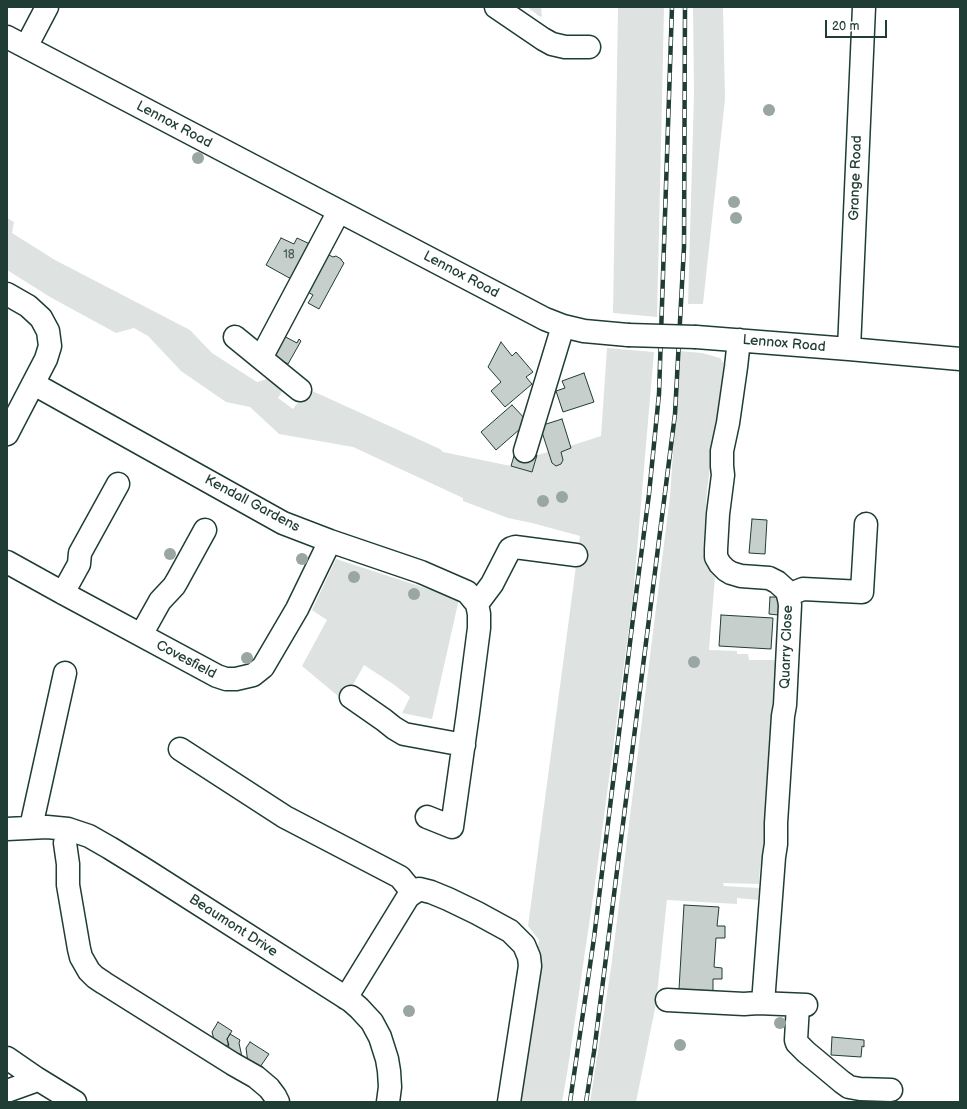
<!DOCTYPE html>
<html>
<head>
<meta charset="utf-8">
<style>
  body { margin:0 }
  #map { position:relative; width:967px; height:1109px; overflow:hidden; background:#fff; font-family:"Balsamiq Sans",sans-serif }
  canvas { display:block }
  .frame { position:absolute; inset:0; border:8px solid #1f3d34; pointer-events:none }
  .scale { position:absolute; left:825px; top:20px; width:62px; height:18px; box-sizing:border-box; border:2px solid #1f3d34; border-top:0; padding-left:5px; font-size:12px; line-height:14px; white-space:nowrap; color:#1f3d34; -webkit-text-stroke:3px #fff; paint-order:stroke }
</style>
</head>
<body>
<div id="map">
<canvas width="967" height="1109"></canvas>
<div class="frame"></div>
<div class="scale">20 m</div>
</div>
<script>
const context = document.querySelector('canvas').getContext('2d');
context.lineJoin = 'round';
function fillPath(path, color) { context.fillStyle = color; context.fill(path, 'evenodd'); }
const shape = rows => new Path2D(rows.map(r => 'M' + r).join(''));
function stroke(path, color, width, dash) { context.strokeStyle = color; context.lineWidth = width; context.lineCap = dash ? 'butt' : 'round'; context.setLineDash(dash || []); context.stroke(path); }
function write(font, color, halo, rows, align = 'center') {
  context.font = font + ' "Balsamiq Sans",sans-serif'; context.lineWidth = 4; context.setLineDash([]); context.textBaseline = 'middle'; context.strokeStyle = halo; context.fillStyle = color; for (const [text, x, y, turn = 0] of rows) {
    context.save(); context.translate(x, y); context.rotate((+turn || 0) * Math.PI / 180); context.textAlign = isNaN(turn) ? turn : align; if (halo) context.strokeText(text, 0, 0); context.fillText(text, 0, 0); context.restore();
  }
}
fillPath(shape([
  [527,7,541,7,542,17,539,16],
  [618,7,664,7,661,146,657,317,613,313],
  [693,7,723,7,725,99,703,304,688,304,694,93],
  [7,218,14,222,12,233,55,260,190,330,212,353,257,382,270,378,285,387,278,398,293,409,308,389,440,449,443,452,511,466,532,472,537,455,548,452,552,463,557,466,561,464,563,460,561,452,571,448,570,446,601,436,607,348,654,352,633,597,595,884,567,1074,562,1102,515,1102,539,940,528,926,580,536,532,523,508,518,463,501,463,498,353,447,279,434,250,407,226,402,181,371,148,336,134,328,116,333,50,297,7,270],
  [680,351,702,353,720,358,723,362,724,364,707,490,703,553,704,559,706,565,710,572,715,577,709,650,737,651,737,654,748,654,749,660,777,660,763,866,760,866,759,884,723,883,724,886,759,888,758,900,737,898,737,904,667,900,656,1004,636,1102,590,1102,611,968,670,496],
  [336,559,459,599,432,719,402,713,410,697,393,684,364,665,344,701,302,666,327,620,312,610]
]), '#dee3e2');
const building = shape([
  [281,238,294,244,297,238,312,245,293,280,266,265,281,238],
  [325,253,333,257,336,256,341,259,342,261,344,263,319,309,308,303,313,295,304,290,325,253],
  [278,333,297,343,299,339,301,341,288,364,272,355,278,333],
  [501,342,512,356,516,352,533,372,526,377,532,384,505,407,491,391,501,382,488,367,501,342],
  [584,373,594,402,563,412,556,391,565,388,562,381,584,373],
  [512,405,528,422,496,450,481,432,512,405],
  [562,419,571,448,561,452,563,460,561,464,556,466,552,463,540,426,562,419],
  [516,449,537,455,532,472,511,466,516,449],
  [752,519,767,520,765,554,749,553,752,519],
  [770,597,779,597,778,615,769,614,770,597],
  [721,615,773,618,771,649,719,646,721,615],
  [684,905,719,907,717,926,725,926,725,938,716,938,714,967,722,968,722,979,713,979,713,991,679,989,684,905],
  [218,1022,232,1031,227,1039,229,1045,216,1047,212,1032,218,1022],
  [230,1034,240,1040,239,1043,242,1057,231,1056,227,1039,230,1034],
  [832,1037,864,1040,864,1047,862,1046,861,1057,831,1055,832,1037],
  [250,1042,269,1054,258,1070,248,1063,246,1048,250,1042]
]);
fillPath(building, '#c7cfcc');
stroke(building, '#1f3d34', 1);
const minor = shape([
  [496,7,543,39,552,44,565,47,589,47],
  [7,37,545,319,563,326,584,331,628,335],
  [26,47,47,7],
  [7,294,28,306,41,318,48,331,50,346,46,359,7,434],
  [235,337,300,390],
  [696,337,849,349,960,359],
  [739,340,736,367,728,423,722,451,722,466,723,475,718,514,716,549,716,557,720,564,726,570,731,573,741,576,769,578,777,582,787,591,789,599,790,605,785,705,783,716,776,823,776,844,774,857,763,1003],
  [849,349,864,7],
  [261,358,339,211],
  [34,384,283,523,330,541,421,572,467,592,477,604],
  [525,451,563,326],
  [7,562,63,593,217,676,226,679,236,679,253,675,263,667,297,609,330,541],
  [63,593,79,564,80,553,118,484],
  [788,595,803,589,862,592,866,524],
  [141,635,160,601,174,586,177,581,205,530],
  [351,697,384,720,394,728,404,734,464,745],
  [180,749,285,817,400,877,413,893],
  [427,817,452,827,468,713,479,628,479,614,477,604,492,584,510,549,512,548,515,547,576,555],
  [31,827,65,673],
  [7,829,47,827,68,829,89,836,110,848,144,869,351,1001,359,1008,372,1022,380,1037,387,1059,389,1071,390,1087,388,1102],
  [68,829,65,843,68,864,68,885,79,949,81,957,89,971,95,977,104,983,233,1064,256,1077,269,1088,275,1096,278,1102],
  [346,998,408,897,412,894,419,889,431,892,448,899,477,913,510,931,524,945,529,957,530,966,509,1102],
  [667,1000,744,1004,758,1003,806,1005],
  [798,1005,796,1040,797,1043,806,1052,842,1082,849,1087,860,1089,891,1090],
  [7,1058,36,1078],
  [7,1091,32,1082,36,1078,75,1102]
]);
stroke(minor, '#1f3d34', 25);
stroke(minor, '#fff', 22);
const rail = shape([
  [570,1102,594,938,634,610,649,494,659,394,672,7],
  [586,1102,594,1052,675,414,684,247,685,7]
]);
stroke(rail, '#1f3d34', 4.5);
stroke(rail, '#fff', 3, [9]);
const minorBridge = shape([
  [628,335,696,337]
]);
stroke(minorBridge, '#1f3d34', 25, []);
stroke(minorBridge, '#fff', 22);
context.fillStyle = '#99a6a3';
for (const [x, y] of [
  [769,110],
  [198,158],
  [734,202],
  [736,218],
  [562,497],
  [543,501],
  [170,554],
  [302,559],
  [354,577],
  [414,594],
  [247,658],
  [694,662],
  [409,1011],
  [780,1023],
  [680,1045]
]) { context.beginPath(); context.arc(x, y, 6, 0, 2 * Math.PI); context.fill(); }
write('12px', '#49625a', null, [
  ["18",289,255]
]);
write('14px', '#1f3d34', '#fff', [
  ["Lennox Road",174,125,28],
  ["Grange Road",856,178,-88],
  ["Lennox Road",461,275,28],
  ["Lennox Road",784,344,5],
  ["Kendall Gardens",252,504,28],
  ["Quarry Close",787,647,-88],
  ["Covesfield",186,660,28],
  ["Beaumont Drive",233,926,33]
]);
</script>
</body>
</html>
